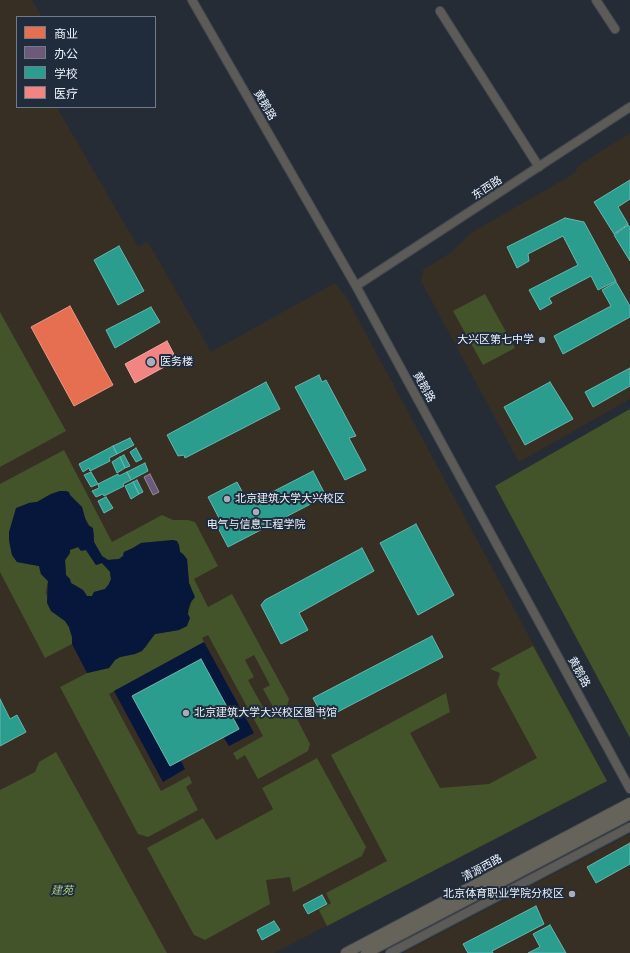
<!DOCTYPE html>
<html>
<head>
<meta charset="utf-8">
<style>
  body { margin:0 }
  #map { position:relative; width:630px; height:953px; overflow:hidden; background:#262c35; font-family:"Playfair Display","Noto Sans SC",serif }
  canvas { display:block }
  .legend { position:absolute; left:16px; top:16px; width:140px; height:92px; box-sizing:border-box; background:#202b3b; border:1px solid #727b89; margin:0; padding:5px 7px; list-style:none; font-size:12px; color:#eef4fd }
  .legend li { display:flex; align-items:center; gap:8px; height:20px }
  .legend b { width:20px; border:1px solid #727b89 }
</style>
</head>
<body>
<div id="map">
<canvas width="630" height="953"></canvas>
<ul class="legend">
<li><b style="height:11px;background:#e76f51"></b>商业</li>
<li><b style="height:11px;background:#6d597a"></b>办公</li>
<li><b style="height:11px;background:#2a9d8f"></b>学校</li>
<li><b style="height:11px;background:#f28482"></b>医疗</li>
</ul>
</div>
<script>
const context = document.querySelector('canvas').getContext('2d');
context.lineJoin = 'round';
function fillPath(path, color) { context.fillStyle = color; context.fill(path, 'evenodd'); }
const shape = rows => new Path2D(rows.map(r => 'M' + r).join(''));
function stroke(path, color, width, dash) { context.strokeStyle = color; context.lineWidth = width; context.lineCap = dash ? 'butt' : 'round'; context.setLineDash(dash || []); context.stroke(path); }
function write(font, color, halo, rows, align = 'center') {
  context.font = font + ' "Playfair Display","Noto Sans SC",serif'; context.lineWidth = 4; context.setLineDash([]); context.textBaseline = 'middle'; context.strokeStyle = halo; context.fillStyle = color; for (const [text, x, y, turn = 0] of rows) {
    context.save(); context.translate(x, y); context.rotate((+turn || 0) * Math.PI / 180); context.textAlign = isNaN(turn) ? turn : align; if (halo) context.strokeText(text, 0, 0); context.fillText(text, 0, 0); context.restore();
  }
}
fillPath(shape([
  [0,0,32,0,42,17,17,17,17,107,58,107,57,108,138,247,148,242,211,352,335,283,346,297,607,781,274,953,0,953],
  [630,133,630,399,519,462,421,281,423,270,453,251,471,233,575,173,578,166],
  [628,835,630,836,630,953,403,953]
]), '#382f24');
fillPath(shape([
  [485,294,515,348,483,365,453,311],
  [0,312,66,431,0,467],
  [630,409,630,738,495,486],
  [64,450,112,542,162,515,173,520,188,520,195,522,218,566,194,579,208,607,232,594,289,699,287,706,278,711,273,707,263,689,270,685,254,655,245,660,254,677,248,680,265,711,271,718,279,718,288,714,295,715,310,744,308,751,258,779,245,755,237,760,233,753,263,736,208,635,202,638,204,642,109,694,161,791,189,776,192,783,186,787,198,810,148,837,138,834,60,687,87,673,109,668,115,660,120,657,135,654,146,647,151,638,155,634,179,630,188,614,191,602,191,588,189,583,187,559,180,552,179,545,173,540,141,543,133,548,124,552,123,556,119,559,108,560,102,556,94,542,94,533,85,518,82,507,70,495,60,491,51,494,37,502,29,503,9,532,9,540,12,555,17,562,39,566,41,574,48,581,46,592,51,611,65,621,69,627,72,637,72,644,45,658,0,572,0,484],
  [78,547,86,550,96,565,102,563,110,571,111,579,109,584,105,589,94,592,92,596,87,596,83,590,71,583,66,575,65,560,70,553,69,550],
  [533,646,607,781,327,926,319,910,331,903,326,893,387,861,331,755,446,693,450,712,410,733,440,788,489,784,537,758,497,684,500,673,490,669],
  [56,752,167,953,0,953,0,790,35,772,39,762],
  [317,758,366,847,362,856,293,892,290,877,266,880,270,904,205,940,194,935,147,848,203,818,216,840,270,811,273,809,262,788]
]), '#43532a');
fillPath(shape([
  [60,491,66,491,69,492,70,495,82,507,85,518,88,525,93,528,94,542,102,556,108,560,119,559,123,556,124,552,133,548,141,543,173,540,177,541,179,545,180,552,183,554,187,559,189,583,195,597,191,602,188,610,188,614,190,618,187,626,179,630,155,634,142,651,135,654,120,657,115,660,109,668,87,673,72,644,72,637,69,627,65,621,51,611,47,603,48,581,41,574,39,566,17,562,12,555,9,540,9,532,16,508,29,503,37,502,51,494],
  [78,547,81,551,86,550,96,565,102,563,110,572,111,579,109,584,105,589,94,592,92,596,87,596,83,590,71,583,70,579,66,575,65,560,70,553,70,550],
  [204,642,254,733,229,746,224,738,240,729,201,659,132,695,170,766,181,761,185,769,163,782,114,691]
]), '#07163b');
const shops = shape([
  [70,306,113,385,74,406,31,327,70,306]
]);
fillPath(shops, '#e76f51');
stroke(shops, '#e99785', 1);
const offices = shape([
  [150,474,159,492,153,495,144,477,150,474]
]);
fillPath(offices, '#6d597a');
stroke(offices, '#9488a1', 1);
const schools = shape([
  [630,180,630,199,618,207,628,224,614,234,594,202,630,180],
  [565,218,584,222,616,281,598,290,591,276,549,298,552,303,540,310,529,290,578,265,563,236,528,254,529,261,517,268,507,247,565,218],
  [628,225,630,227,630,261,614,235,628,225],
  [119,246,144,291,118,305,94,260,119,246],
  [616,282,630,306,630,317,563,354,554,336,611,306,602,290,616,282],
  [151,307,160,322,115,348,106,330,151,307],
  [630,368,630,386,593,407,585,392,630,368],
  [319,375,322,382,326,380,356,436,349,438,366,470,345,480,295,387,319,375],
  [266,382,280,409,185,458,184,455,178,456,167,435,266,382],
  [550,382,573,419,525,445,504,407,550,382],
  [130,438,134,445,117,454,113,446,130,438],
  [113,446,117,454,109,458,110,461,90,471,89,468,83,472,79,464,113,446],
  [136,448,142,459,136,462,130,452,136,448],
  [124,455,130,466,125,468,120,457,124,455],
  [120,457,125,468,117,473,112,462,120,457],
  [145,463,148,471,131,480,127,472,145,463],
  [313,471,326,496,228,547,215,522,220,520,208,497,237,482,249,504,313,471],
  [91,472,98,484,91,487,84,475,91,472],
  [127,472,131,480,123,484,124,486,104,496,103,494,96,497,92,491,99,488,98,484,118,474,119,476,127,472],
  [137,480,143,492,139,494,133,482,137,480],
  [133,482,139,494,131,499,125,486,133,482],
  [106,497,113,508,104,513,98,501,106,497],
  [416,524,454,595,418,615,380,543,416,524],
  [362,548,374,571,299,613,308,630,281,644,261,605,265,600,362,548],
  [432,636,443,657,324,719,313,698,432,636],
  [201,659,239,729,170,766,132,696,201,659],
  [0,699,10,719,17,715,26,732,0,746,0,699],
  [630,843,630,864,596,883,587,867,630,843],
  [322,895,327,904,308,914,303,905,322,895],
  [536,906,544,924,492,951,493,953,468,953,463,944,536,906],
  [274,921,280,930,262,940,257,930,274,921],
  [550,925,566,953,528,953,540,947,533,934,550,925]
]);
fillPath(schools, '#2a9d8f');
stroke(schools, '#65b7b0', 1);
const health = shape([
  [167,341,177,360,135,383,125,364,167,341]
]);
fillPath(health, '#f28482');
stroke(health, '#f1a6a7', 1);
const minor = shape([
  [192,0,356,286,630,789],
  [596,0,615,29],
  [440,11,539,167],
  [356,286,630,107],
  [390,953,630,827]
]);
const major = shape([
  [346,953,630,803],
  [366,953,630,814]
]);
stroke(minor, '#44494f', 10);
stroke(major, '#44494f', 12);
stroke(minor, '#5c5b57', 8);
stroke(major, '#65635a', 10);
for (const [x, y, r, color] of [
  [542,340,4,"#a8aeb7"],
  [151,362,5,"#a8aeb7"],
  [227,499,4,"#a8aeb7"],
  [256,512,4,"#a8aeb7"],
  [186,713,4,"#a8aeb7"],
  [572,894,4,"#a8aeb7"]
]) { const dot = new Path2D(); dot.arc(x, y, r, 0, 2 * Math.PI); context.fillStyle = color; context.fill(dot); stroke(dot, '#202b3b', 1.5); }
write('11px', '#eef4fd', '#202b3b', [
  ["黄鹅路",265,105,60],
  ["东西路",487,188,-33],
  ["黄鹅路",424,387,61],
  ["黄鹅路",579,672,61],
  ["清源西路",482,868,-28]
]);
write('11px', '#eef4fd', '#202b3b', [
  ["大兴区第七中学",534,340,"right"],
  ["医务楼",160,362],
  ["北京建筑大学大兴校区",235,499],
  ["电气与信息工程学院",256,525,"center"],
  ["北京建筑大学大兴校区图书馆",194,713],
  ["北京体育职业学院分校区",564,894,"right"]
], 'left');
write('italic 11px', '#b0d080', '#202b3b', [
  ["建苑",62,891]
]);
</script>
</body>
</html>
